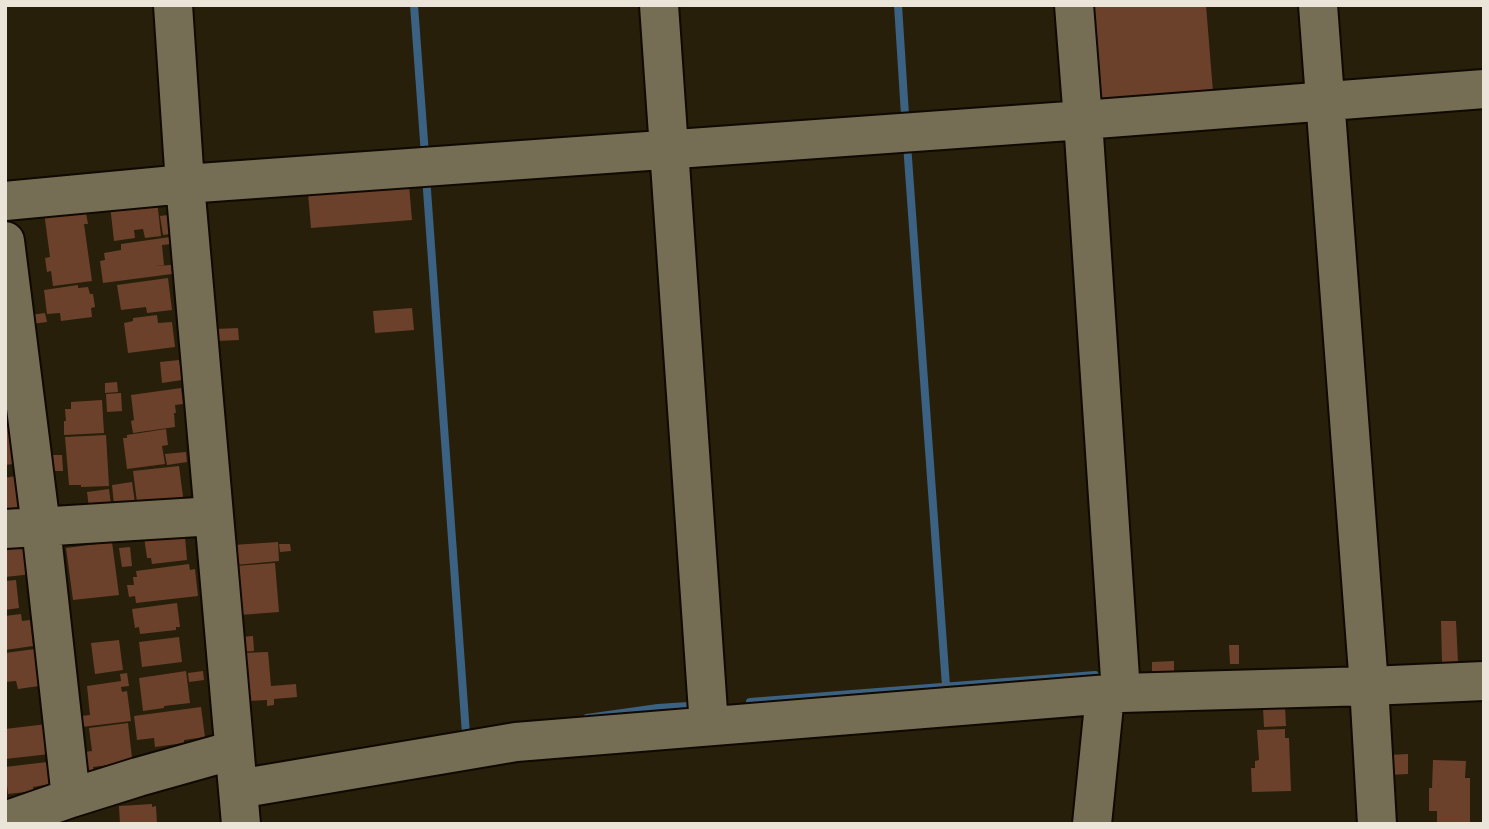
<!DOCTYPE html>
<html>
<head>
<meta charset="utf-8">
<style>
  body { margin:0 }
  #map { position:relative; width:1489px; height:829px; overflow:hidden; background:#271f09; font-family:"PT Sans Narrow",sans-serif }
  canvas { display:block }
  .frame { position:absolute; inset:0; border:7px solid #eae5d8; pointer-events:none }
</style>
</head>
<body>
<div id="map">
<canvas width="1489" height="829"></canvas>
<div class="frame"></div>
</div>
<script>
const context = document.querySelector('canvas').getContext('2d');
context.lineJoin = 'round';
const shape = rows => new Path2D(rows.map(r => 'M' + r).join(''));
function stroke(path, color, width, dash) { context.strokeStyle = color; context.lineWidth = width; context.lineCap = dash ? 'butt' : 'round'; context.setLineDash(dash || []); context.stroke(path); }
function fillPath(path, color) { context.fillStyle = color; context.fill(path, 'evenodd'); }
stroke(shape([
  [414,5,425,155],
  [898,5,905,115],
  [907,144,946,686],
  [426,176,466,734,461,735],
  [750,702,1095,675],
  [587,718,658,708,688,706]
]), '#3c6283', 8);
fillPath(shape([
  [1088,5,1206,5,1213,92,1101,100,1100,86,1094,86],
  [409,185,412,220,311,228,308,193],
  [157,200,161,236,145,238,143,229,134,230,135,238,114,241,110,205],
  [85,207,88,224,84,224,92,281,53,286,51,271,47,272,45,258,50,257,44,212],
  [168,215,170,234,163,235,160,216],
  [170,237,171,244,162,245,164,265,155,266,171,265,172,274,103,283,100,261,105,260,104,253,121,250,121,244],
  [168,278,172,310,147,313,146,307,121,310,117,285],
  [78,285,78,288,88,287,90,294,93,294,95,307,91,308,92,317,61,321,60,313,47,314,44,290],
  [412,308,414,330,375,333,373,311],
  [45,313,47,322,31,324,30,315],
  [157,315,158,323,172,322,175,347,128,353,124,323,133,321,133,318],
  [238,328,239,340,216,341,215,329],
  [179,360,182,380,162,383,160,362],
  [117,382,118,392,105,393,105,383],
  [181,388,183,404,175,405,176,413,174,413,175,427,133,433,131,421,134,420,131,395],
  [121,393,122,411,107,412,106,394],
  [102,400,104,433,64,435,64,421,66,421,65,409,71,409,71,402],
  [12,415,21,463,5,465,5,416],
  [166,429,168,445,162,446,165,464,127,469,123,438,127,438,127,435],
  [106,435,109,486,81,487,81,485,69,485,65,437],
  [186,452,187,462,167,465,165,454],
  [53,455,62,455,63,471,54,471],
  [179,466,184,504,138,510,133,471],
  [15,476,19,514,5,515,5,478],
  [132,482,135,503,114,505,112,485],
  [109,489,111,505,89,508,87,492],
  [177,529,179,538,185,537,187,560,152,564,151,558,147,558,144,537],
  [112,542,119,595,73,600,66,548],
  [278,542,279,561,235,565,233,545],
  [5,544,29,545,33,574,5,577],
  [279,544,290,544,291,551,280,552],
  [130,547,132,566,122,567,119,548],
  [275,563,279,612,240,615,236,566],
  [189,564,190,570,195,569,198,596,136,603,135,596,129,597,127,585,134,585,133,577,137,577,136,571],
  [16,580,19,608,5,610,5,581],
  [177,603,180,627,176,627,176,630,140,634,139,627,135,628,132,609],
  [21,614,22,621,30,620,33,646,5,650,5,616],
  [1441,621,1456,621,1458,662,1442,662],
  [253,636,254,651,241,652,240,637],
  [179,637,182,662,142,667,139,642],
  [119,640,123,670,95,674,91,643],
  [1229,645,1239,645,1239,664,1230,664],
  [35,649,36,662,43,661,46,685,18,689,16,681,5,682,5,653],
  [268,652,271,686,296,684,297,697,274,699,274,705,267,706,267,700,248,701,241,653],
  [1174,661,1174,675,1152,676,1152,662],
  [186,671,190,703,164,706,164,708,143,711,139,678],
  [203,671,204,680,189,682,188,673],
  [127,673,129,686,121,687,122,692,127,691,131,721,73,728,72,717,90,715,87,686,121,681,120,674],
  [1285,706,1286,726,1264,727,1263,707],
  [201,707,205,737,184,740,184,743,155,747,154,738,137,740,134,716],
  [128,723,132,758,116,764,93,767,94,771,79,767,77,753,92,751,89,728],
  [47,724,50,754,5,759,5,729],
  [1285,729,1285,738,1289,738,1291,791,1252,792,1251,768,1255,768,1255,761,1259,760,1257,730],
  [1408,754,1408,774,1388,775,1388,755],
  [1433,760,1466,761,1465,778,1470,778,1470,824,1437,824,1437,811,1429,811,1429,788,1432,788],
  [47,762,50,784,33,787,34,791,8,794,5,767],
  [152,804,152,807,156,806,157,824,120,824,119,806]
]), '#6c412b');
const minor = shape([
  [173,5,185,184,241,824],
  [659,5,709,726],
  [1074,5,1083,120,1121,693],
  [1318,5,1369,686,1377,824],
  [5,201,185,184,1083,120,1484,89],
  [5,241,41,527,71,798],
  [5,529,214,516],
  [238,789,516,742,1121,693,1369,686,1484,681],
  [5,821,71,798,138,777,234,750],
  [1092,824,1105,695]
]);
stroke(minor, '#100900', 42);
stroke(minor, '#766d55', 38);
</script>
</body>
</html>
